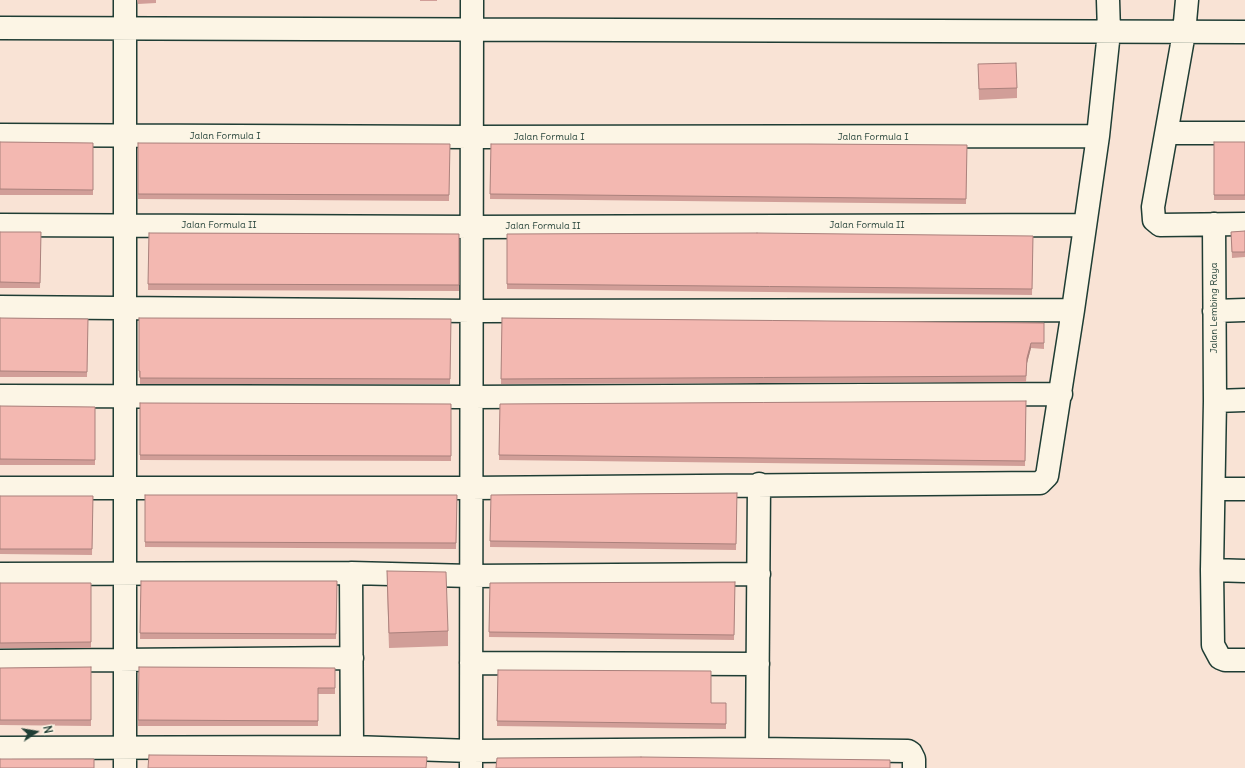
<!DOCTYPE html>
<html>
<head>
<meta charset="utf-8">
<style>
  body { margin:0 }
  #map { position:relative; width:1245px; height:768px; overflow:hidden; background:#f9e3d5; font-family:Delius,sans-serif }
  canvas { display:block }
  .north { position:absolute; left:16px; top:712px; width:40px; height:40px; -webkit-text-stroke:3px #fcf5e5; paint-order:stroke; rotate:78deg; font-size:11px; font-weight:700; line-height:16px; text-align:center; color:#1f3d34 }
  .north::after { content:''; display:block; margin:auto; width:14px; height:18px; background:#1f3d34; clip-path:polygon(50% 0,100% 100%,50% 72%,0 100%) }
</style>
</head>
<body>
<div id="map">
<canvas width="1245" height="768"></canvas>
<div class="north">N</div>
</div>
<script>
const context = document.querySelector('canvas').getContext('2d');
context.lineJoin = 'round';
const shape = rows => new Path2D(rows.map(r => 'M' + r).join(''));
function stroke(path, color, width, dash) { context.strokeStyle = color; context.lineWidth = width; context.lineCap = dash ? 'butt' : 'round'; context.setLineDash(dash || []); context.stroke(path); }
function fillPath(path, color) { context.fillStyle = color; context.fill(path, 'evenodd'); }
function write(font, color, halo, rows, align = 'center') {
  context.font = font + ' Delius,sans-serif'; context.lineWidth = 4; context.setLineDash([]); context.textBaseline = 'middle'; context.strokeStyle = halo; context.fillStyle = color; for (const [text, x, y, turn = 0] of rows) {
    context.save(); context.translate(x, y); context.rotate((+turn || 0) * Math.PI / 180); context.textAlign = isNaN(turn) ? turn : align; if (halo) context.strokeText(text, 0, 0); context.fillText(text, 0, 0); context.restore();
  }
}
const minor = shape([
  [125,0,125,768],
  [1187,0,1184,33,1153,207,1154,220,1160,225,1245,224],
  [0,28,1245,32],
  [1167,133,1245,133],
  [0,135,472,137,1098,136],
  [1214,224,1215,401,1212,570,1213,645,1220,658,1225,660,1245,660],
  [0,225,472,227,1085,225],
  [0,307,471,311,1073,310],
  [1214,311,1245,310],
  [0,396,471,397,1061,394],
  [1215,401,1245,400],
  [0,488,471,488,1040,483,1047,476,1073,310,1098,136,1109,32,1108,0],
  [1214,489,1245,489],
  [1212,570,1245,571],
  [351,573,352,747],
  [0,574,351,573,471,576,759,574],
  [0,661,352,658],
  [471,663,758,664],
  [0,748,352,747,471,751,757,749,908,751,911,753,914,759,914,768],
  [757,749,759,484],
  [471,768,472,0]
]);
stroke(minor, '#1f3d34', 25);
stroke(minor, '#fcf5e5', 22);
fillPath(shape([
  [137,0,156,0,156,3,138,4],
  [420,0,437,0,437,1,420,1],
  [978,64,1017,88,1017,98,979,100],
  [0,142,93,143,93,195,0,195],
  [1214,142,1245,142,1245,200,1214,200],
  [138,143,450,144,449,201,138,199],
  [491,144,967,145,966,204,490,199],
  [1245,231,1245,257,1232,258,1231,232],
  [0,232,41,232,40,288,0,288],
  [149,233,459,234,459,291,148,290],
  [507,234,1033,236,1032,295,507,289],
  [0,318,88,319,87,377,0,377],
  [139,318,451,319,450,384,140,384,140,377,139,377],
  [502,318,1044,323,1044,349,1031,348,1027,363,1026,382,501,384],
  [1026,401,1025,466,499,460,500,404],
  [140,403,451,404,451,461,140,460],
  [0,406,95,407,95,465,0,465],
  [737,493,736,550,490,547,491,495],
  [145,495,457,495,456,549,145,547],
  [0,496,93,496,92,555,0,554],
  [387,571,448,631,448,646,389,648,387,586],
  [141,581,337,581,336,639,140,639],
  [735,582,734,640,489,637,490,583],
  [0,583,91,583,91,648,0,648],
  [91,667,91,726,0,725,0,668],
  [139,667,335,668,335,694,318,694,318,726,138,726],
  [498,670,711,703,726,703,726,729,497,726]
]), '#d19e98');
fillPath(shape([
  [1031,343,1031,348,1027,363,1026,382,1027,358]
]), '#aa817c');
const building = shape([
  [1016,63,1017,88,979,89,978,64,1016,63],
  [0,142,93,143,93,190,0,189,0,142],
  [1214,142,1245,142,1245,195,1214,195,1214,142],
  [138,143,450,144,449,195,138,194,138,143],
  [491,144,808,144,967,145,966,199,490,194,491,144],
  [1245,231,1245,252,1232,252,1231,232,1245,231],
  [0,232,41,232,40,283,0,282,0,232],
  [149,233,459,234,459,285,148,284,149,233],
  [757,233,1033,236,1032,289,507,284,507,234,757,233],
  [0,318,88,319,87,372,0,371,0,318],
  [139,318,451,319,450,379,140,378,140,371,139,371,139,318],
  [502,318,1044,323,1044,343,1031,343,1027,358,1026,376,501,379,502,318],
  [1026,401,1025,461,499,455,500,404,1026,401],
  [140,403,451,404,451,456,140,455,140,403],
  [0,406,95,407,95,460,0,459,0,406],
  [737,493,736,544,490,541,491,495,737,493],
  [145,495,457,495,456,543,145,542,145,495],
  [0,496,93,496,92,549,0,549,0,496],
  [387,571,446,572,448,631,389,633,387,571],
  [141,581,337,581,336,634,140,633,141,581],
  [735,582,734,635,489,632,490,583,735,582],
  [0,583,91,583,91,642,0,643,0,583],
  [91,667,91,720,0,720,0,668,91,667],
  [139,667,335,668,335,688,318,688,318,721,138,720,139,667],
  [498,670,711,671,711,703,726,703,726,724,497,721,498,670],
  [149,755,427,757,426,768,148,768,149,755],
  [641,757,890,760,890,768,496,768,497,758,641,757],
  [0,759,94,759,94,768,0,768,0,759]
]);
fillPath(building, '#f3b8b1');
stroke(building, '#aa817c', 1);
write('10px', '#1f3d34', '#fcf5e5', [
  ["Jalan Formula I",225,136],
  ["Jalan Formula I",549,137],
  ["Jalan Formula I",873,137],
  ["Jalan Formula II",219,225],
  ["Jalan Formula II",867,225],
  ["Jalan Formula II",543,226],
  ["Jalan Lembing Raya",1214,308,-90]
]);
</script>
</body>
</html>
